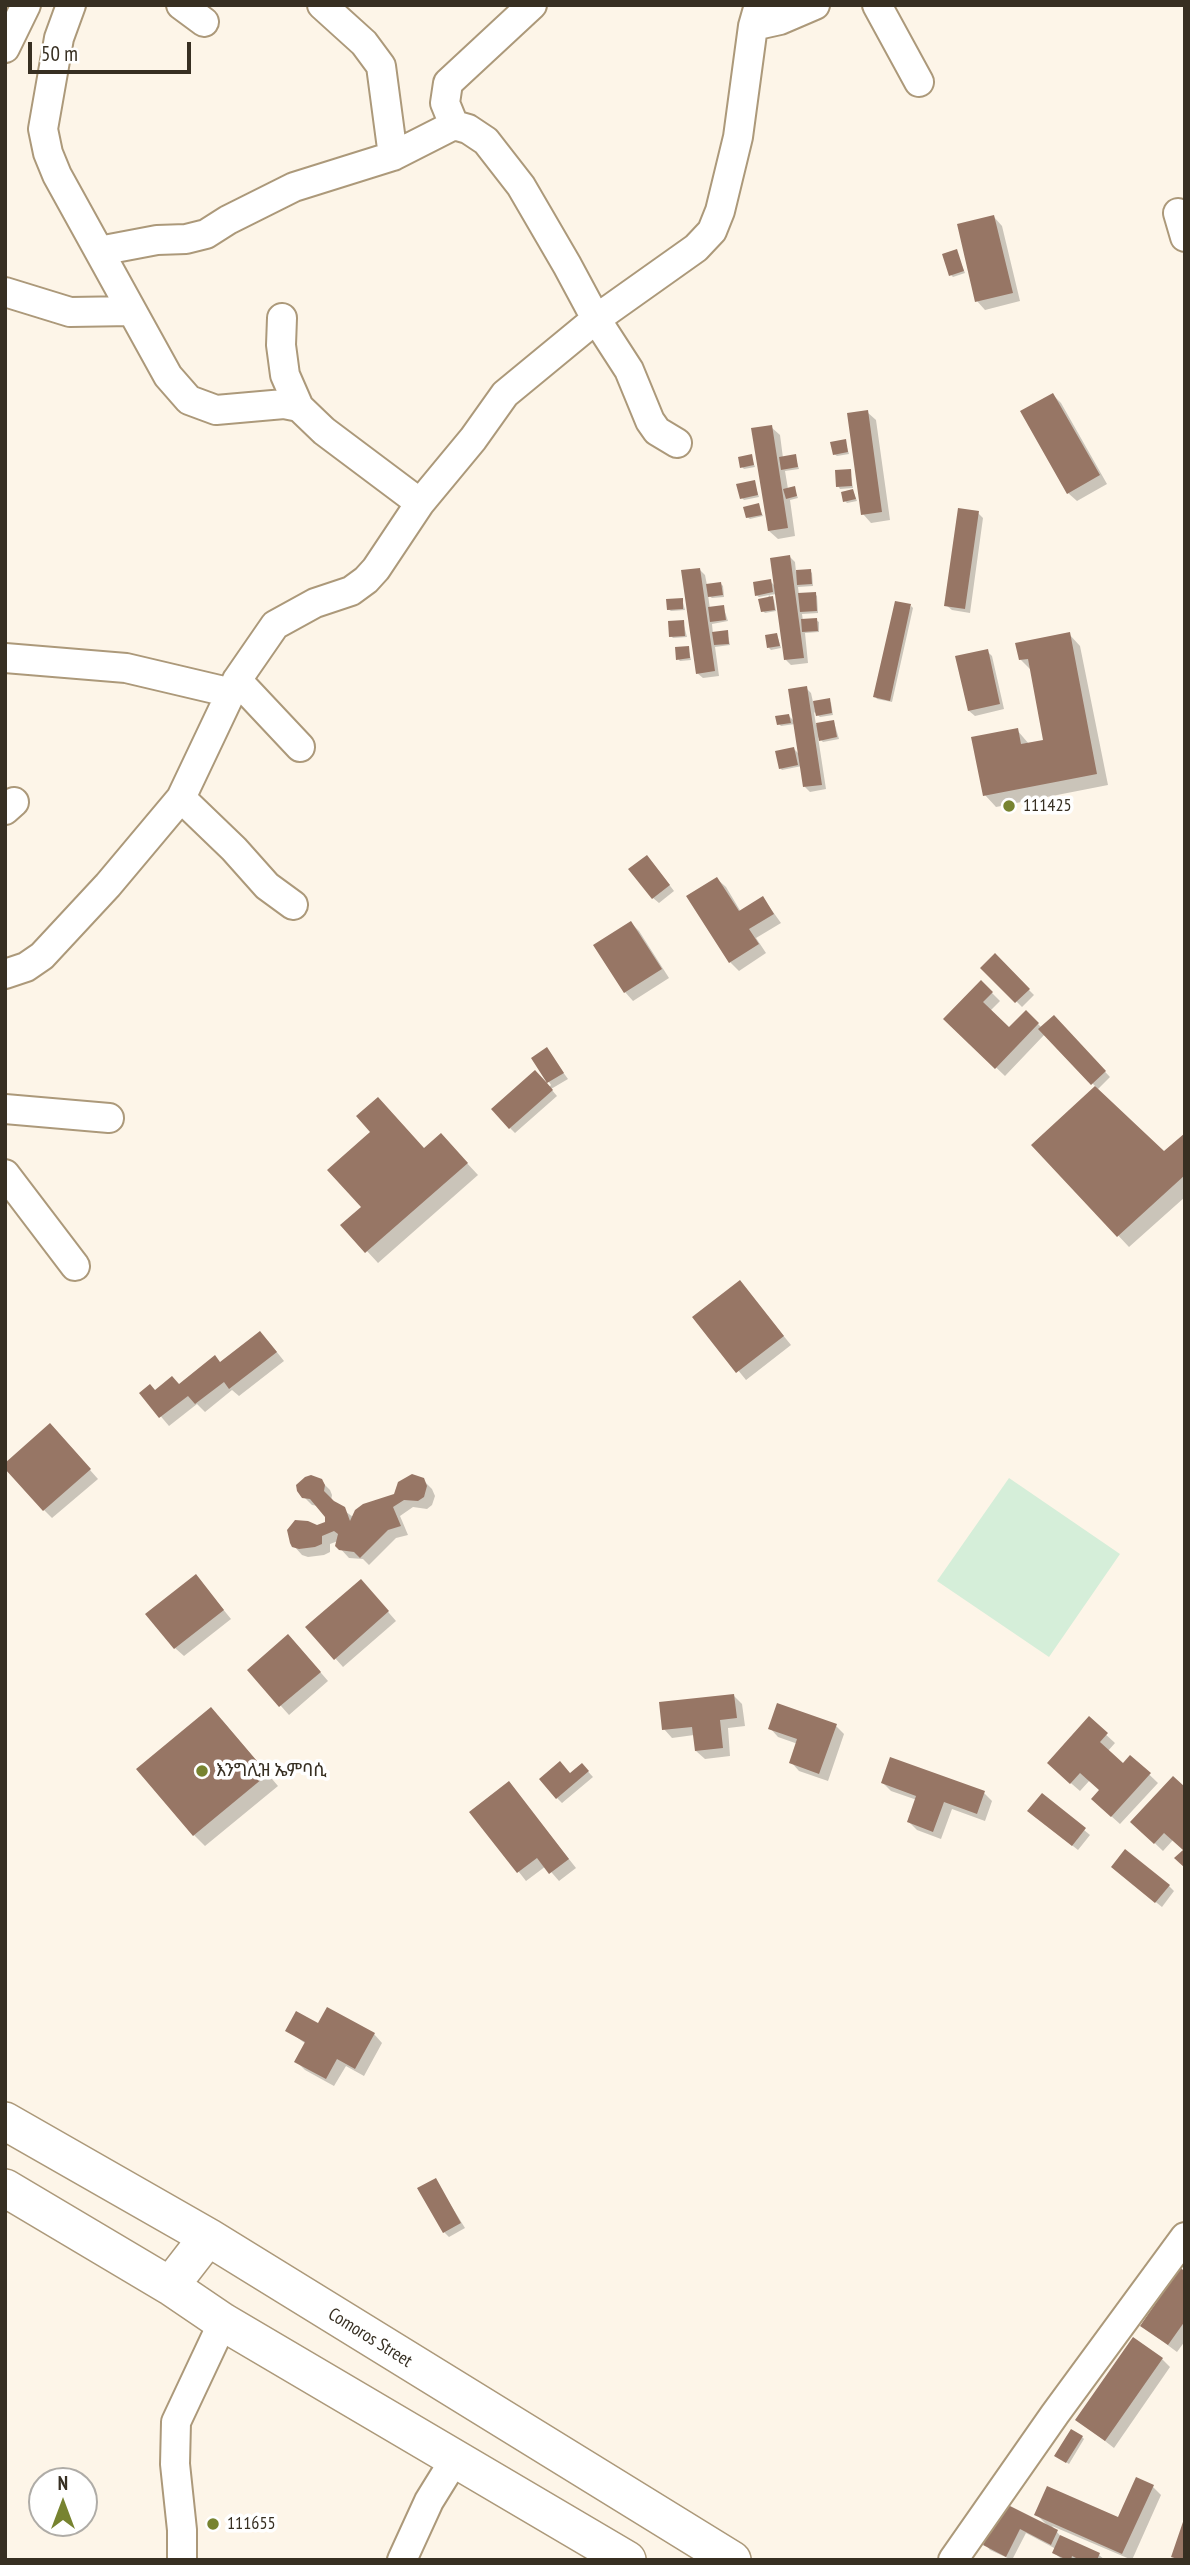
<!DOCTYPE html>
<html>
<head>
<meta charset="utf-8">
<style>
  body { margin:0 }
  #map { position:relative; width:1190px; height:2565px; overflow:hidden; background:#fdf5e8; font-family:"PT Sans Narrow",sans-serif }
  canvas { display:block }
  .frame { position:absolute; inset:0; border:7px solid #372f22; pointer-events:none }
  .north { position:absolute; left:28px; top:2467px; width:70px; height:70px; box-sizing:border-box; background:#fff; border:2px solid #afaca7; border-radius:50%; rotate:0deg; font-size:19px; font-weight:700; line-height:28px; text-align:center; color:#372f22 }
  .north::after { content:''; display:block; margin:auto; width:24px; height:32px; background:#778330; clip-path:polygon(50% 0,100% 100%,50% 72%,0 100%) }
  .scale { position:absolute; left:28px; top:42px; width:163px; height:32px; box-sizing:border-box; border:4px solid #372f22; border-top:0; padding-left:9px; font-size:21px; line-height:24px; white-space:nowrap; color:#372f22; -webkit-text-stroke:5px #fff; paint-order:stroke }
</style>
</head>
<body>
<div id="map">
<canvas width="1190" height="2565"></canvas>
<div class="frame"></div>
<div class="north">N</div>
<div class="scale">50 m</div>
</div>
<script>
const context = document.querySelector('canvas').getContext('2d');
context.lineJoin = 'round';
function fillPath(path, color) { context.fillStyle = color; context.fill(path, 'evenodd'); }
const shape = rows => new Path2D(rows.map(r => 'M' + r).join(''));
function stroke(path, color, width, dash) { context.strokeStyle = color; context.lineWidth = width; context.lineCap = dash ? 'butt' : 'round'; context.setLineDash(dash || []); context.stroke(path); }
function write(font, color, halo, rows, align = 'center') {
  context.font = font + ' "PT Sans Narrow","Noto Sans Ethiopic",sans-serif'; context.lineWidth = 7; context.setLineDash([]); context.textBaseline = 'middle'; context.strokeStyle = halo; context.fillStyle = color; for (const [text, x, y, turn = 0] of rows) {
    context.save(); context.translate(x, y); context.rotate((+turn || 0) * Math.PI / 180); context.textAlign = isNaN(turn) ? turn : align; if (halo) context.strokeText(text, 0, 0); context.fillText(text, 0, 0); context.restore();
  }
}
fillPath(shape([
  [1009,1478,1120,1554,1049,1657,937,1581]
]), '#d5eed9');
fillPath(shape([
  [994,217,1002,226,1020,301,985,310,977,301],
  [956,251,965,273,953,277,951,275],
  [1053,395,1061,403,1107,484,1077,501,1068,493],
  [867,412,876,420,890,520,871,523,863,514],
  [771,427,780,435,783,458,795,456,799,469,785,471,788,489,794,488,798,498,790,500,795,536,778,539,769,531],
  [845,441,849,454,837,456,834,454],
  [751,456,755,467,744,469,742,467],
  [850,471,853,488,840,489,838,486],
  [754,482,759,497,744,500,742,498],
  [853,491,857,501,847,503,845,501],
  [758,505,763,516,750,519,747,517],
  [978,513,983,518,970,613,952,610,946,605],
  [790,557,795,562,796,572,810,571,812,573,813,586,798,587,799,595,815,594,817,596,818,613,802,614,803,621,816,620,819,622,819,632,805,633,808,663,791,665,786,660,777,594,769,595,774,600,776,611,765,613,763,611,769,595,759,597,756,595,770,581,776,587],
  [700,570,705,575,707,585,721,584,723,586,724,597,712,598,708,595,710,609,723,606,728,621,712,624,713,634,727,632,730,645,715,647,719,676,703,678,697,673],
  [682,599,685,610,671,611,668,609],
  [911,606,913,608,892,702,877,699,875,696],
  [683,622,687,637,673,638,671,636],
  [1069,634,1080,646,1108,785,996,807,985,795,1017,730,1029,744,1046,741,1032,671,1020,659],
  [777,635,781,648,771,650,769,648],
  [688,647,691,660,680,661,678,659],
  [987,651,992,656,1004,709,975,716,969,711],
  [806,688,811,693,813,702,829,700,831,703,833,715,820,717,814,712,816,725,834,722,839,739,823,742,818,737,826,789,810,792,805,787,802,766,782,770,780,768,794,749,800,755,795,724,781,726,779,724,789,716,794,721],
  [652,862,674,891,659,903,653,898],
  [717,879,726,887,741,912,763,898,781,923,756,938,766,953,739,971,730,962,689,897],
  [631,923,639,931,669,978,633,1001,625,992],
  [995,956,1034,995,1022,1007,983,968],
  [981,982,1000,1001,990,1011,1010,1029,1026,1012,1042,1028,1054,1018,1110,1077,1097,1090,1164,1154,1185,1135,1185,1197,1129,1247,1033,1145,1096,1087,1045,1034,1005,1076,945,1019],
  [547,1050,568,1079,551,1089,557,1096,515,1133,510,1128,551,1085,533,1058],
  [452,1147,478,1175,378,1263,343,1225,425,1150],
  [740,1282,791,1345,746,1380,695,1317],
  [268,1341,284,1361,239,1396,232,1390,205,1412,197,1404,169,1426,141,1393,179,1386],
  [58,1434,98,1479,52,1518,44,1510],
  [423,1480,432,1489,435,1496,432,1505,427,1509,413,1507,400,1516,408,1535,396,1538,369,1565,363,1559,349,1558,337,1545,338,1541,330,1544,330,1552,324,1555,308,1557,302,1555,294,1546,317,1527,326,1523,326,1516,319,1506,312,1505,303,1496,321,1481,330,1490,332,1495,331,1501,353,1517],
  [196,1576,231,1619,184,1656,175,1648],
  [369,1590,396,1621,343,1667,335,1658],
  [297,1645,328,1681,289,1715,249,1670],
  [734,1696,742,1704,745,1726,728,1728,730,1756,705,1759,696,1751,694,1735,672,1738,664,1729],
  [1089,1719,1115,1743,1107,1752,1123,1766,1131,1757,1158,1783,1120,1824,1101,1807,1101,1791,1090,1780,1080,1791,1057,1771],
  [222,1720,278,1786,205,1846,194,1835],
  [836,1726,844,1734,828,1781,799,1771,791,1762,798,1744,778,1737,770,1728],
  [582,1765,593,1777,562,1803,557,1798,570,1775],
  [1173,1778,1173,1840,1163,1851,1141,1830],
  [509,1783,576,1868,559,1881,546,1866,526,1881,472,1812],
  [883,1783,984,1793,992,1801,985,1821,952,1809,941,1839,917,1830,909,1822,917,1800,891,1791],
  [1042,1795,1090,1835,1078,1850,1035,1816],
  [1118,1872,1169,1886,1174,1891,1162,1907],
  [318,2026,374,2034,382,2043,364,2076,346,2066,334,2086,305,2070,296,2061,306,2044,287,2030],
  [435,2180,465,2228,449,2237,444,2232],
  [1185,2273,1185,2341,1177,2352,1142,2326],
  [1162,2359,1170,2367,1114,2448,1078,2420],
  [1082,2437,1084,2439,1069,2464,1059,2458],
  [1153,2487,1161,2495,1132,2560,1052,2526,1062,2538,1099,2555,1105,2560,1063,2560,1054,2553,1056,2549,1026,2533,1012,2560,990,2550,985,2544,1005,2505,1048,2526,1036,2514,1118,2520]
]), '#0003');
fillPath(shape([
  [994,215,1013,293,975,302,957,224],
  [957,249,964,271,949,276,942,254],
  [1053,393,1100,475,1067,494,1020,411],
  [868,410,882,512,861,515,847,413],
  [772,425,788,528,768,531,751,428],
  [846,439,848,452,833,455,830,442],
  [752,454,754,465,740,468,738,457],
  [796,454,798,467,781,470,779,457],
  [851,469,852,486,836,487,835,470],
  [755,480,758,495,740,499,736,484],
  [795,486,797,496,786,499,783,489],
  [853,489,856,499,843,502,841,492],
  [759,503,762,515,746,518,743,507],
  [958,508,979,511,965,609,944,606],
  [790,555,804,658,784,660,770,558],
  [700,568,715,671,696,674,681,570],
  [811,569,812,584,797,585,796,570],
  [771,579,773,592,755,596,753,582],
  [721,582,723,595,708,597,706,584],
  [816,592,817,611,800,612,798,593],
  [773,596,775,610,761,612,758,599],
  [683,598,683,609,667,610,666,599],
  [895,601,911,604,890,701,873,697],
  [724,605,726,620,710,622,708,607],
  [817,618,818,631,802,632,801,619],
  [684,620,685,636,669,637,668,621],
  [728,630,729,644,714,645,712,632],
  [1070,632,1097,774,983,796,971,737,1018,728,1021,744,1043,740,1028,659,1019,660,1015,643],
  [777,633,780,646,767,648,765,635],
  [689,646,690,658,676,660,675,647],
  [988,649,1000,704,968,711,955,656],
  [807,686,822,785,803,787,788,689],
  [830,698,832,713,816,716,813,701],
  [789,714,791,723,777,725,775,716],
  [834,720,837,737,819,741,816,723],
  [794,747,798,765,779,769,775,751],
  [647,855,670,885,652,899,628,869],
  [717,877,739,911,763,896,774,914,749,929,759,944,729,963,686,896],
  [631,921,662,969,624,993,593,945],
  [995,953,1030,989,1015,1003,980,968],
  [981,980,993,992,983,1002,1009,1027,1026,1010,1039,1023,995,1069,943,1019],
  [1054,1015,1106,1071,1091,1085,1038,1029],
  [547,1047,564,1073,547,1083,553,1090,509,1129,491,1109,535,1070,547,1083,531,1058],
  [1095,1086,1164,1151,1185,1133,1185,1175,1117,1237,1031,1145],
  [378,1097,424,1148,441,1133,468,1163,365,1253,340,1225,361,1207,327,1170,370,1132,356,1116],
  [740,1280,784,1336,736,1373,692,1317],
  [260,1331,277,1352,229,1389,224,1382,195,1404,188,1396,159,1418,139,1393,150,1384,155,1390,172,1376,179,1384,215,1355,220,1362],
  [50,1423,91,1469,43,1511,5,1469,5,1463],
  [412,1474,424,1478,427,1486,424,1497,418,1501,404,1500,393,1507,401,1526,388,1530,360,1558,354,1552,339,1550,335,1546,338,1534,334,1531,322,1536,322,1544,315,1547,299,1549,292,1547,290,1543,287,1530,295,1520,308,1521,317,1525,325,1522,325,1517,310,1499,302,1498,297,1491,296,1485,305,1477,311,1475,322,1479,325,1485,324,1491,334,1501,345,1507,350,1521,355,1510,363,1504,394,1494,398,1482],
  [196,1574,224,1610,174,1649,145,1614],
  [361,1579,389,1611,334,1660,305,1627],
  [288,1634,321,1672,279,1707,247,1670],
  [734,1694,737,1718,720,1720,723,1748,695,1751,692,1727,662,1730,659,1702],
  [777,1703,837,1724,819,1774,789,1763,797,1739,768,1729],
  [211,1707,268,1774,193,1836,136,1769],
  [1089,1716,1108,1733,1100,1742,1123,1763,1130,1755,1151,1773,1111,1817,1091,1799,1099,1790,1080,1773,1070,1784,1047,1763],
  [890,1757,985,1791,977,1814,944,1802,933,1832,907,1822,916,1796,881,1783],
  [560,1761,570,1773,582,1763,589,1771,556,1799,539,1779],
  [1173,1776,1185,1787,1185,1868,1174,1858,1183,1850,1164,1833,1154,1844,1130,1822],
  [509,1781,569,1859,549,1874,537,1858,517,1873,469,1812],
  [1042,1793,1086,1828,1072,1846,1027,1811],
  [1125,1849,1170,1885,1155,1903,1111,1867],
  [327,2007,375,2033,355,2069,337,2059,326,2079,294,2062,305,2042,285,2031,296,2011,318,2023],
  [436,2178,461,2223,443,2233,417,2188],
  [1180,2268,1185,2271,1185,2321,1168,2345,1140,2326],
  [1133,2337,1163,2358,1105,2441,1075,2420],
  [1071,2429,1083,2436,1066,2463,1054,2456],
  [1136,2477,1154,2485,1122,2554,1034,2515,1047,2486,1118,2517],
  [1004,2503,1058,2530,1051,2545,1020,2529,1006,2557,983,2545],
  [1185,2516,1185,2560,1181,2560,1171,2557],
  [1060,2535,1100,2553,1097,2560,1080,2560,1072,2556,1071,2560,1067,2560,1052,2553]
]), '#977665');
const minor = shape([
  [181,5,204,22],
  [322,5,364,43,381,66,393,156],
  [877,5,919,82],
  [753,26,780,20,815,5],
  [5,48,26,5],
  [454,125,445,103,448,83,532,5],
  [1178,213,1185,237],
  [99,251,157,240,186,239,206,234,228,220,294,187,393,156,454,125,468,129,486,141,521,186,567,265,596,319,629,370,650,421,657,431,677,443],
  [5,292,70,312,132,311],
  [282,318,281,345,285,375,299,407],
  [420,503,473,439,505,394,596,319,696,248,712,231,720,211,738,137,753,26,759,5],
  [5,658,126,668,232,693],
  [237,680,300,747],
  [181,798,234,849,267,886,293,905],
  [5,810,14,802],
  [5,974,26,967,42,956,108,885,181,798,237,680,275,625,315,603,351,591,366,580,376,569,420,503,324,431,299,407,284,404,216,410,189,400,168,376,57,175,48,153,43,129,59,38,71,5],
  [5,1109,109,1118],
  [5,1174,75,1266],
  [182,2560,182,2530,175,2464,176,2422,223,2322],
  [402,2560,429,2501,455,2459],
  [953,2560,1055,2414,1185,2237]
]);
const major = shape([
  [5,2121,208,2237,732,2560],
  [5,2188,170,2286,223,2322,627,2560],
  [170,2286,208,2237]
]);
stroke(minor, '#ac997a', 32);
stroke(major, '#ac997a', 40);
stroke(minor, '#fff', 28);
stroke(major, '#fff', 37);
for (const [x, y, r, color] of [
  [1009,806,7,"#778330"],
  [202,1771,7,"#778330"],
  [213,2524,7,"#778330"]
]) { const dot = new Path2D(); dot.arc(x, y, r, 0, 2 * Math.PI); context.fillStyle = color; context.fill(dot); stroke(dot, '#fff', 2.5); }
write('18px', '#372f22', '#fff', [
  ["111425",1023,806],
  ["እንግሊዝ ኤምባሲ",216,1771],
  ["111655",227,2524]
], 'left');
write('18px', '#372f22', '#fff', [
  ["Comoros Street",370,2338,32]
]);
</script>
</body>
</html>
